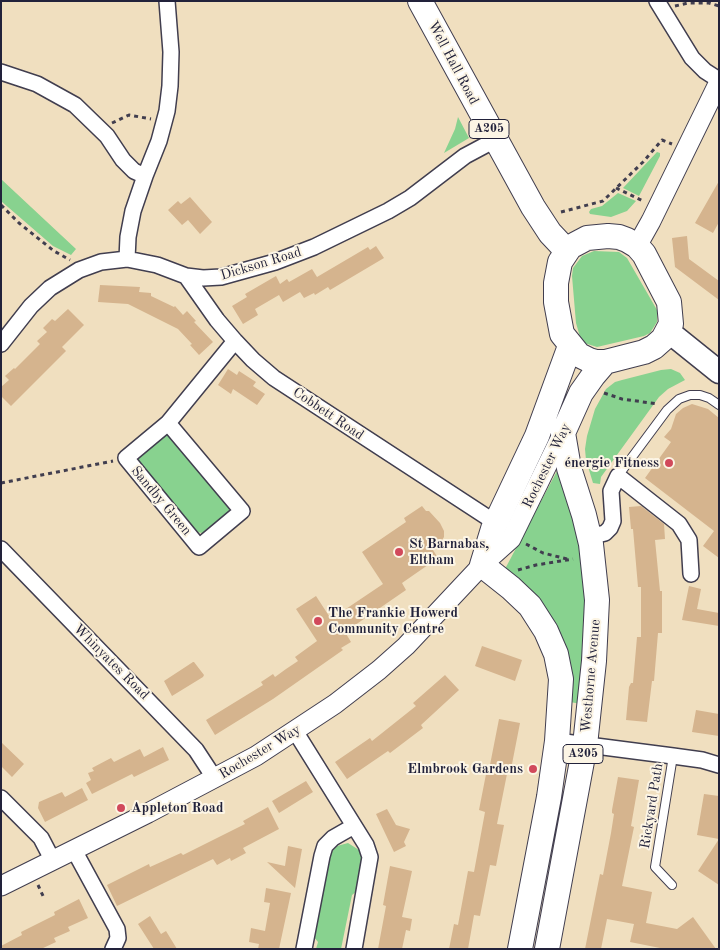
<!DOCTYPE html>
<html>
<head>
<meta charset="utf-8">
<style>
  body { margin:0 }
  #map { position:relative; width:720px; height:950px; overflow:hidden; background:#f0dfbf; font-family:"Old Standard TT",serif }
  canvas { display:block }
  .frame { position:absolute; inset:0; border:2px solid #22223b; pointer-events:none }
</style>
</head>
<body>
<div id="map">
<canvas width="720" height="950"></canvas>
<div class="frame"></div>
</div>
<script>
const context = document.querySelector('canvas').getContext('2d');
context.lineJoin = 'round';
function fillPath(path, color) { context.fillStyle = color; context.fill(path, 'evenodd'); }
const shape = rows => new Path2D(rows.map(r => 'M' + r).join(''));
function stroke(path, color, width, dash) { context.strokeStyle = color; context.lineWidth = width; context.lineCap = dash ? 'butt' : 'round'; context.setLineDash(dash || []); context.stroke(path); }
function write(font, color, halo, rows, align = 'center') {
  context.font = font + ' "Old Standard TT",serif'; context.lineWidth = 4; context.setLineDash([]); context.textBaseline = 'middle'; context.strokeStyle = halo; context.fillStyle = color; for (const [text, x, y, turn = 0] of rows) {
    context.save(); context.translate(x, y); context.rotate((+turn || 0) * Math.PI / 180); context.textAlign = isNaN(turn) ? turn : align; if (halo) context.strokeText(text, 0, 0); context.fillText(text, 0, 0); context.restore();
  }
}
fillPath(shape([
  [458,117,469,138,444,153,455,129],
  [657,152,660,153,660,156,639,196,623,188],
  [1,179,76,249,71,255,53,246,1,201],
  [618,193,636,201,627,211,611,217,590,214,589,212,591,209,602,206],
  [594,251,619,252,627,258,657,310,657,322,650,333,644,336,597,347,584,343,580,337,576,323,572,276,573,268,582,256],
  [671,369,680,373,685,380,668,389,659,397,601,477,600,484,593,483,586,460,585,449,587,436,595,409,606,389,615,382,622,380,661,370],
  [165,433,171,435,230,506,228,514,210,532,203,533,195,532,138,462,139,455],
  [557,471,575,525,587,584,581,704,570,702,505,569],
  [348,843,359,850,363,861,357,891,352,895,341,949,316,949,318,942,313,936,329,855,337,846]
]), '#88d28f');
fillPath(shape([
  [719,181,719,222,713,233,695,223],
  [190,197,212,222,200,234,188,220,182,225,168,210,178,201,181,204],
  [687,236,689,259,719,281,719,300,675,267,672,238],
  [376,246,384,258,330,290,328,287,315,295,314,293,304,298,300,292,283,302,279,295,255,309,258,315,243,324,232,306,247,297,245,294,276,276,280,284,287,279,289,282,312,269,317,277,368,247,370,250],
  [100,285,140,287,139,292,151,293,151,296,174,307,175,306,183,315,187,311,196,321,194,322,213,342,199,355,190,345,192,344,178,329,128,304,98,302],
  [68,309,84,325,62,347,66,351,11,406,1,396,1,387,9,380,5,376,14,368,15,369,40,344,37,341,47,332,43,328,52,319,55,321],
  [228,369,237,375,239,371,256,382,253,386,265,394,257,405,233,389,231,394,218,385],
  [692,404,708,409,719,418,719,558,703,546,714,531,645,478,671,442,664,437,671,429,676,414,683,408],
  [422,506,426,511,429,511,440,523,444,531,444,537,441,542,433,550,438,558,402,583,406,590,345,632,351,642,341,648,343,650,273,699,215,735,206,720,263,685,261,682,273,674,275,677,286,669,298,661,295,657,317,641,296,609,316,596,331,619,383,584,362,552,406,522,404,518],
  [641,506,664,524,665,539,655,540,660,591,662,591,662,633,658,633,654,681,652,681,647,722,626,720,629,687,631,683,633,683,637,637,641,637,641,587,638,587,633,529,631,529,629,507],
  [689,586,701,589,697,609,719,613,719,626,682,620],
  [482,646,522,660,515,681,475,666],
  [193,662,194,662,204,675,203,677,172,696,164,681],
  [445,675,459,690,421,725,423,728,390,753,388,751,347,779,335,762,370,738,372,741,416,706,413,703],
  [696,710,719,714,719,736,692,732],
  [499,719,520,723,512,764,509,764,497,824,504,825,496,866,490,865,480,916,474,915,468,949,449,949,454,924,458,925,468,871,474,872,485,812,479,810,487,769,489,770],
  [1,742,24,764,12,777,1,766],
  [163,747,169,760,134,777,132,774,92,794,86,783,91,780,88,773,94,771,92,768,111,758,114,762,140,749,144,757],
  [618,777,639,780,631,826,634,827,622,886,652,892,646,923,677,929,693,917,716,949,665,949,630,942,634,924,607,919,601,949,585,949,600,874,603,875,611,833,614,814,612,813,612,810],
  [306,781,313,792,279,813,272,801],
  [82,788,88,800,45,822,38,808,39,802,62,792,65,797],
  [704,794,719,796,719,839,697,835],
  [268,807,279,829,243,848,246,853,231,861,230,858,217,865,213,859,117,906,107,885,149,864,150,867,181,853,183,855,245,824,243,821],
  [387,809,396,825,410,829,404,842,406,846,394,852,376,814],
  [719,839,719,885,698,871],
  [288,846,302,849,295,888,267,862,285,866],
  [390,866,412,871,402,917,412,919,410,931,406,930,402,949,378,949,386,906,383,905],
  [266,888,291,893,279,949,258,949,259,944,249,942,251,928,265,931,270,903,264,902],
  [79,899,88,918,68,927,70,931,54,938,56,942,41,949,1,949,1,946,22,935,21,932,55,915,54,912],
  [150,916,161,934,166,931,177,949,154,949,138,924]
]), '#d5b48e');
const service = shape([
  [618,476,667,410,679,399,690,395,700,395,709,398,719,405],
  [672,885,655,867,673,756]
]);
const minor = shape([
  [657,1,692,58,705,71,719,80],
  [1,72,37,84,75,105,107,136,123,160,134,171,145,176,133,211,128,237,127,259],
  [145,176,159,141,167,111,170,86,171,52,167,1],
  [186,276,217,320,235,341,253,360,274,378,496,523],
  [1,344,31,306,50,288,79,270,101,262,127,259,157,265,186,276,203,278,221,277,275,262,314,247,388,211,410,198,465,156,495,140],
  [168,423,242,511,199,547,126,458,168,423,235,341],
  [589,537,605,533,610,528,613,521,611,491,618,476,679,524,689,540,691,574],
  [1,549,196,750,215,779],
  [295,731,366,845,370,857,354,949],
  [557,741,673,756,702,760,719,765],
  [1,798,41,838,53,861],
  [74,850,117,929,118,938,113,949],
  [304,949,322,856,325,846,333,838,354,826]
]);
const tertiary = shape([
  [637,246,651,221,719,82],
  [1,886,148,813,256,756,335,704,379,670,406,646,482,565,511,539,563,433]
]);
const primary = shape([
  [668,331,719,372]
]);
const trunk = shape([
  [420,1,533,207,550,233,566,250],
  [608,236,619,237,627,240,637,246,644,254,669,302,671,324,663,339,654,347,644,352,605,362,596,362,589,360,579,355,562,334,556,302,556,283,560,262,570,247,587,238,608,236],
  [520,949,549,797,557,741,561,679,556,654,546,631,530,606,511,588,482,565,493,529,537,436,570,346],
  [547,949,585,745,594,661,597,600,591,544,584,515,569,468,563,433,581,393,593,376,605,362]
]);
stroke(service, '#413e4f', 10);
stroke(minor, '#413e4f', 18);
stroke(tertiary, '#413e4f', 21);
stroke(primary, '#413e4f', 25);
stroke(trunk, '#413e4f', 26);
stroke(shape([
  [675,6,688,3,709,3,719,6],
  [112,123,129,115,151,119],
  [616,188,643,201],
  [1,205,19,223,54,251,70,260],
  [561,212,603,201,643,162,662,140,672,144],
  [604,393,622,399,658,404],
  [1,483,113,461],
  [526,544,543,553,567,559],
  [518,570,536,565,573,559],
  [38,885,44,898]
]), '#413e4f', 3, [4, 4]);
stroke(service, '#fff', 8);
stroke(minor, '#fff', 15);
stroke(tertiary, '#fff', 19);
stroke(primary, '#fff', 22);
stroke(trunk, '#fff', 24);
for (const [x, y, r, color] of [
  [669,463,5,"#d1495b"],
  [399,552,5,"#d1495b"],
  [318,621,5,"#d1495b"],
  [533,769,5,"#d1495b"],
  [121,808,5,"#d1495b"]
]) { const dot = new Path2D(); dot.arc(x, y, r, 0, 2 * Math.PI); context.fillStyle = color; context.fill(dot); stroke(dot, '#fcf5e5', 2); }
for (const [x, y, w] of [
  [489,129,40],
  [583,754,40]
]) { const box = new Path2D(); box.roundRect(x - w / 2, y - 9.5, w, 19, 4); context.fillStyle = '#fcf5e5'; context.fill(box); stroke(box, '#22223b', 1); }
write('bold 12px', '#22223b', null, [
  ["A205",489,129],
  ["A205",583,754]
]);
write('14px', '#22223b', '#fcf5e5', [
  ["Well Hall Road",453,63,62],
  ["Dickson Road",261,264,-17],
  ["Cobbett Road",328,414,34],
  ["Rochester Way",547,466,-64],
  ["Sandby Green",161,501,50],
  ["Whinyates Road",111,662,45],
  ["Westhorne Avenue",591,676,-85],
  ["Rochester Way",260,752,-31],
  ["Rickyard Path",652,806,-81]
]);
write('bold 14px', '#22223b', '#fcf5e5', [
  ["énergie Fitness",659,463,"right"],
  ["St Barnabas,",409,544],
  ["Eltham",409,560],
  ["The Frankie Howerd",328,613],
  ["Community Centre",328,629],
  ["Elmbrook Gardens",523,769,"right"],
  ["Appleton Road",131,808]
], 'left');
</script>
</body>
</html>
